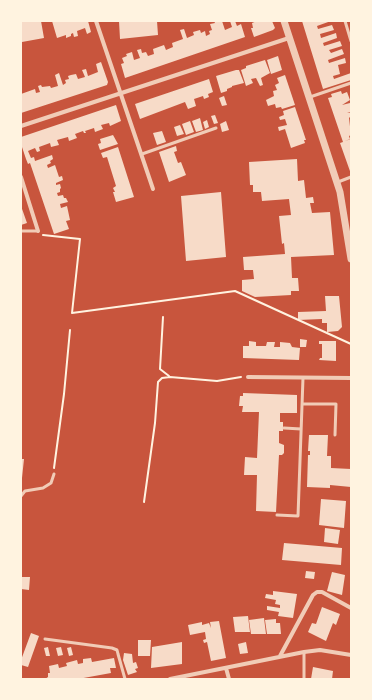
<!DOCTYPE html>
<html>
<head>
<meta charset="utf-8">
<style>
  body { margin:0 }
  #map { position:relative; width:372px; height:700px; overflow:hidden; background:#c8553d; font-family:Raleway,sans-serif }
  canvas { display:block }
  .frame { position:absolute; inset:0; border:22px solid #fff3e0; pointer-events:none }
</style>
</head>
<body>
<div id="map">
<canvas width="372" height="700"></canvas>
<div class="frame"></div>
</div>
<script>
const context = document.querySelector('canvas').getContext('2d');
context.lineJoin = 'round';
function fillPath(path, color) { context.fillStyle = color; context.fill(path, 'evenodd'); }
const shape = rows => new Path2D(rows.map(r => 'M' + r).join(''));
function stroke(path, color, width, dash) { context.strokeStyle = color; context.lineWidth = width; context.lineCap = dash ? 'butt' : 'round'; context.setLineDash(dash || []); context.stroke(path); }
fillPath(shape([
  [21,21,41,21,44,38,22,42],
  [52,21,88,21,91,32,87,34,85,28,77,31,78,36,74,37,73,33,71,34,71,36,66,38,66,35,57,38],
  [119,21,157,21,158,35,120,39],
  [214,21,222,21,225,30,232,27,230,21,235,21,237,26,241,24,245,37,125,78,121,64,124,63,122,58,127,56,126,54,132,52,134,60,140,58,137,50,141,49,142,53,146,52,148,56,154,54,153,49,164,45,166,50,173,47,172,43,183,39,180,30,184,29,187,38,194,35,193,32,200,30,201,33,205,31,206,36,210,34,209,31,212,30,210,24,215,23],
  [257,21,272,21,275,28,273,30,254,37,251,28,253,28,252,23],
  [302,21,331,21,317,26,318,29,332,25,334,30,320,34,321,38,336,33,337,38,323,43,324,46,340,41,342,46,329,50,331,53,342,49,344,54,328,60,329,63,345,58,346,63,338,65,340,74,333,76,334,79,351,73,351,80,323,89],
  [278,56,282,70,271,74,267,60],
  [265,60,270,73,261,78,263,85,260,86,256,78,251,79,253,83,246,86,241,70,246,68,246,66],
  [101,62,108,82,107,85,21,113,21,94,35,89,36,93,40,92,38,86,41,85,42,87,50,86,51,88,58,86,55,75,59,73,63,85,66,83,65,80,69,79,68,76,71,75,76,74,78,79,85,77,82,70,86,69,88,76,98,72,96,64],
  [236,70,239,70,244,83,232,86,232,87,227,89,227,91,221,93,216,76],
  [285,75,295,105,282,109,281,107,276,108,275,104,268,106,266,100,274,96,273,91,277,90,275,85,279,83,277,78],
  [209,79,213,92,208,94,209,97,204,99,203,96,194,99,196,106,188,109,185,102,140,119,135,104],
  [341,91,342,94,347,92,350,100,342,105,350,103,351,107,351,112,347,113,350,113,351,116,349,118,351,135,349,136,350,139,345,141,351,139,351,174,340,143,343,142,328,98,332,97,331,94],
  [224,96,227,105,222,106,219,98],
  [116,105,121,121,110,126,109,123,101,125,103,129,95,132,94,128,85,131,86,133,84,133,83,131,75,134,77,138,69,141,68,137,57,140,59,145,51,147,50,143,39,147,40,151,37,152,35,148,28,151,31,158,34,157,35,161,52,155,53,159,50,161,51,163,47,165,48,168,55,165,59,177,62,176,63,180,56,183,56,185,60,184,61,188,60,189,60,192,57,193,58,196,63,195,64,198,66,198,68,202,60,204,61,208,67,206,70,220,66,221,69,229,54,234,30,163,28,164,26,159,21,144,21,137],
  [295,107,306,140,304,140,305,143,291,148,285,129,279,131,278,127,287,125,285,119,280,120,279,117,284,115,283,111],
  [215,115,218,123,214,124,211,116],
  [200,118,203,130,196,132,192,121],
  [207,120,209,127,205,129,203,122],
  [190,121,194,132,186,135,182,124],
  [226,121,229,130,222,132,220,124],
  [180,125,184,134,177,136,174,127],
  [162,131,166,142,157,145,153,133],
  [113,135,118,144,100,150,98,144,101,143,100,139],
  [176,146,177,151,174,152,178,163,181,162,186,175,169,182,159,152],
  [118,147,134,197,116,202,113,192,115,192,113,188,116,186,107,157,103,158,101,153],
  [297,159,298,181,304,180,306,198,313,197,314,203,310,203,312,213,330,212,334,255,291,257,292,278,298,278,299,291,291,291,291,295,255,297,242,291,242,280,254,279,253,270,244,270,243,257,285,254,284,243,282,244,279,216,291,215,289,199,262,201,261,192,253,192,253,185,250,185,249,162],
  [221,192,226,257,186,261,181,196],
  [21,206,27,223,21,225],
  [325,296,339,296,342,327,338,331,327,332,327,323,322,323,322,319,298,320,298,312,326,311],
  [300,339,307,340,306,347,300,347],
  [249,341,256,342,256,346,266,346,267,342,275,342,274,347,280,347,280,342,290,343,292,347,300,348,299,360,243,358,243,346,249,346],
  [319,341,336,341,336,361,319,360,320,358,322,358,322,344,319,344],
  [243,393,297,395,297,413,280,413,280,422,283,422,283,431,279,431,279,443,284,445,284,453,282,455,279,455,276,512,256,511,257,475,244,475,245,457,257,458,259,412,242,412,243,406,239,406,240,396,243,396],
  [309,435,328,435,327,456,331,456,331,468,351,469,351,487,330,485,330,488,307,487,308,455,310,455,310,451,308,451],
  [21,459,24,459,22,478,21,478],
  [321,499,346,501,344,528,319,525],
  [325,528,340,530,338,544,324,542],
  [284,543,342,548,341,565,282,560],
  [306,571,315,572,314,579,305,578],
  [332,572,345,575,342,595,327,591],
  [21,577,30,577,29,590,21,589],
  [273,591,297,594,293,618,278,616,279,612,267,610,267,606,280,608,280,605,275,604,276,600,265,598,266,594,273,595],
  [322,607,340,614,336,625,333,623,326,641,308,632,312,623,316,624],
  [248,616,250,632,235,632,233,617],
  [264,618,266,634,251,634,249,620],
  [276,619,276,623,280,623,281,634,267,634,265,620],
  [219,621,226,658,211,661,207,642,204,643,203,640,206,639,205,632,190,635,188,625,202,622,202,625,209,623,211,628,210,622],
  [31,633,39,636,28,667,21,665,21,660],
  [138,640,151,640,150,656,138,656],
  [182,642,182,664,151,668,152,647],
  [246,642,248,653,240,654,238,644],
  [48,647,50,656,46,656,44,648],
  [61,647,63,655,58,656,56,648],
  [71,647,73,655,69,656,67,648],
  [124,653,132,654,133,663,136,662,138,668,135,669,137,672,128,675,123,660],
  [91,658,92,662,114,658,116,668,110,668,111,673,78,679,45,679,48,677,48,673,50,673,49,666,58,664,59,668,67,666,66,663,77,660,78,664,83,663,83,659],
  [313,667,333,671,332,679,311,679]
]), '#f7dbc8');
stroke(shape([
  [43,235,80,239,72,313,235,291,351,344],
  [163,317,160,369,169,376],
  [54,468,64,394,70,330],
  [144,502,155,423,158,382,162,378,170,377,217,381,241,377]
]), '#fff3e0', 2);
stroke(shape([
  [345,21,351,41],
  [310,97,351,83],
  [142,154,216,128],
  [338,182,351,177],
  [21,231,38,231],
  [302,404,336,404,335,435],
  [284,428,301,429],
  [21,496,25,491,43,488,51,483,54,474],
  [277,515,298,516,303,378],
  [45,639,112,648,117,650,118,654,125,679],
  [304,679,304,652]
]), '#f1ccb7', 3);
stroke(shape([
  [96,21,153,189],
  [21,126,289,38],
  [21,177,38,231],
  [248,377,351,378],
  [280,656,313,595,317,592,322,592,351,608],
  [226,668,229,679],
  [170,679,304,652,320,650,351,655]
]), '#f1ccb7', 4);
stroke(shape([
  [284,21,340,192,351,259]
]), '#f1ccb7', 7);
</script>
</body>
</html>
